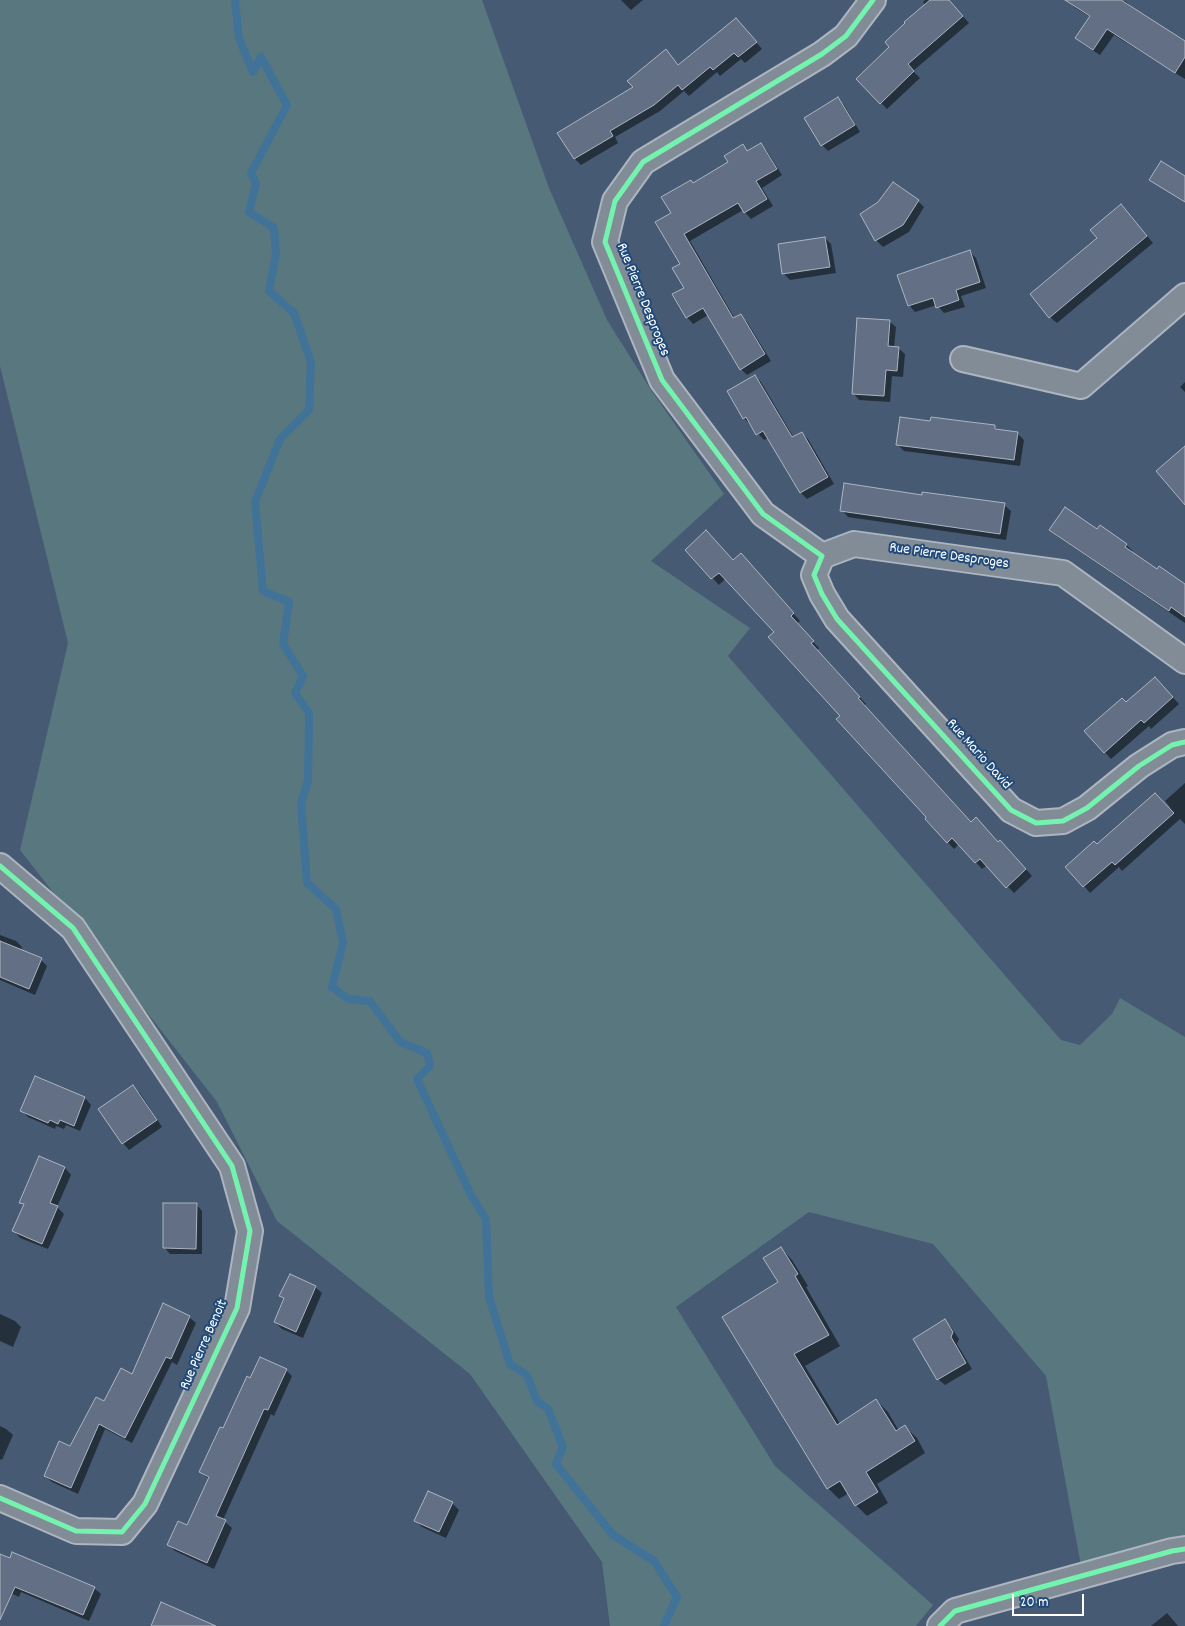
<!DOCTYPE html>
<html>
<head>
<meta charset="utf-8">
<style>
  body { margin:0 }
  #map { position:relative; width:1185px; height:1626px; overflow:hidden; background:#465a73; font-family:Dekko,sans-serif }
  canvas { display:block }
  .scale { position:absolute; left:1012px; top:1594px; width:72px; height:22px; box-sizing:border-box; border:2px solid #fff; border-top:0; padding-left:6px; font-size:15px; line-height:18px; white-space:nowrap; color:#fff; -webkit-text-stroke:4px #1f4a7a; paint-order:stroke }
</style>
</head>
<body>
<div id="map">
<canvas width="1185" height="1626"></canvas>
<div class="scale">20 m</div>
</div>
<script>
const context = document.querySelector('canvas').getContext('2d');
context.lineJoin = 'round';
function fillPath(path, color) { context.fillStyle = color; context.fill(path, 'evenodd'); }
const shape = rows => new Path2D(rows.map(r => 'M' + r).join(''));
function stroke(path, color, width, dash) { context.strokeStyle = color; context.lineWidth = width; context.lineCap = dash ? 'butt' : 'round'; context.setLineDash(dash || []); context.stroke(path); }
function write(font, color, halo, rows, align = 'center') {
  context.font = font + ' Dekko,sans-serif'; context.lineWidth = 4; context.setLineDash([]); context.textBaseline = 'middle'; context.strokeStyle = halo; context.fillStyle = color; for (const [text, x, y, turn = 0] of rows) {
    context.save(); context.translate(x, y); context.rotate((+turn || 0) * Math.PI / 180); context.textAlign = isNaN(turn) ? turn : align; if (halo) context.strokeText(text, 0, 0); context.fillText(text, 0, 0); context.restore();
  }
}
fillPath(shape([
  [0,0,482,0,549,188,607,320,651,390,724,494,651,561,750,628,728,656,1061,1040,1080,1045,1112,1014,1120,998,1185,1037,1185,1538,1081,1566,1046,1376,933,1244,809,1212,676,1307,775,1466,933,1605,916,1626,610,1626,602,1562,470,1374,277,1221,217,1102,20,850,68,643,0,366]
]), '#59777f');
fillPath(shape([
  [621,0,643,0,631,10],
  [925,0,948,0,969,23,913,71,920,78,887,109,858,79,891,47,925,5,923,2],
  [1069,0,1125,1,1132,7,1185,42,1185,79,1114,35,1100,55,1083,44,1077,38,1090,17,1074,7],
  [742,26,762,49,745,63,741,59,720,76,717,72,689,96,684,91,660,111,615,137,618,143,581,165,575,159,635,88,679,66],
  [838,99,844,105,860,132,828,151,822,145],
  [761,144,767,151,782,175,762,188,773,206,751,219,743,210,690,241,735,319,741,315,747,322,771,361,747,375,741,369,708,315,693,324,687,317,685,288,673,213,694,184,730,163,743,146,748,152],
  [918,201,924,207,909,232,883,247,876,240,861,214],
  [1127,212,1153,243,1057,323,1050,317,1099,238],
  [825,238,831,244,836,273,790,280,784,274],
  [970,252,976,258,986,288,961,296,965,307,944,313,937,305,915,312,909,305],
  [889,321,896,327,894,348,898,348,905,354,903,377,892,376,890,402,859,400,853,393],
  [755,376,761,382,794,438,802,433,808,439,834,484,807,499,801,493,769,438,764,440,744,418],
  [1185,382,1185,392,1180,387],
  [931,422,995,427,999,431,1017,433,1024,440,1020,466,904,451,898,445],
  [923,497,1004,505,1011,511,1006,540,848,517,842,510],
  [1051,530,1097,531,1126,545,1133,551,1132,553,1157,571,1185,585,1185,623,1057,536],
  [687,550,734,561,747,561,800,621,796,624,819,648,816,651,866,704,864,706,971,823,1007,848,1032,876,1014,893,987,865,982,869,959,844,954,849,926,819,928,817,841,716,776,632,726,578,719,585],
  [1161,685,1179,704,1151,729,1149,726,1111,759,1086,731,1126,704],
  [1185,783,1185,824,1180,819,1122,871,1119,867,1090,893,1084,886,1097,846,1169,809,1170,807,1165,801],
  [0,935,16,941,22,947,21,951,41,960,47,966,35,995,0,980],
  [36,1078,85,1098,91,1105,80,1131,66,1125,64,1129,56,1126,55,1129,28,1117,22,1111],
  [133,1087,140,1093,162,1127,129,1150,123,1143],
  [39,1158,65,1168,71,1175,57,1207,64,1214,48,1249,20,1238,14,1231,25,1206,21,1202],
  [196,1204,202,1211,202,1254,170,1254,164,1247],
  [781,1248,792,1260,808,1286,806,1287,840,1346,805,1366,840,1424,876,1400,888,1412,899,1431,905,1427,917,1438,925,1453,877,1484,888,1503,867,1516,856,1505,849,1493,839,1499,828,1488,724,1317,779,1283],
  [315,1287,322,1293,303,1338,282,1329,275,1322,285,1300,281,1296],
  [0,1314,15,1321,21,1327,13,1347,0,1341],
  [189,1317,196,1323,177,1365,172,1362,132,1443,105,1429,78,1494,52,1482,45,1476,70,1448,105,1402],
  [945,1321,951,1327,959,1339,957,1344,972,1369,945,1385,938,1379],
  [286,1370,292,1376,274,1416,271,1414,223,1520,232,1528,214,1569,175,1551,169,1545,188,1526,209,1479,200,1472,251,1379],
  [0,1426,6,1429,13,1435,2,1460,0,1459],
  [452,1503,459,1510,446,1538,422,1527,416,1521],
  [0,1555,94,1588,101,1594,89,1621,21,1592,19,1597,0,1588],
  [1167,1613,1178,1626,1151,1626]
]), '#0007');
stroke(shape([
  [235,0,239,38,253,72,261,57,287,105,251,173,256,184,249,212,274,228,276,254,269,291,294,313,311,362,309,410,280,439,255,502,263,591,289,602,283,644,303,676,295,693,309,713,308,781,301,803,307,883,336,909,343,943,332,987,348,999,370,1001,400,1042,427,1053,430,1066,417,1079,471,1195,486,1219,489,1297,510,1364,527,1375,537,1401,548,1409,563,1447,556,1464,613,1535,654,1561,677,1597,664,1626]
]), '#417399', 8);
const building = shape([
  [930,0,949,0,963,16,908,64,914,71,880,104,856,79,889,47,885,42,905,23,904,22,930,0],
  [1065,0,1121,0,1185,41,1185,57,1175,73,1107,29,1093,50,1075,38,1090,16,1065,0],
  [736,18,757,42,738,57,734,53,713,70,710,67,682,90,678,85,654,105,610,131,613,136,574,159,557,133,633,87,627,81,666,49,678,65,736,18],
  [838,97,855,125,821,146,804,118,838,97],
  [761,143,777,169,756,181,767,199,744,213,738,203,684,234,733,318,741,314,765,354,740,370,703,308,686,318,672,294,684,288,672,268,680,264,655,222,671,213,661,197,691,180,693,183,728,162,724,156,743,144,747,151,761,143],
  [1161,161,1185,176,1185,202,1149,180,1161,161],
  [893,182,919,200,903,225,875,241,860,214,878,202,893,182],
  [1121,204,1147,236,1049,318,1030,294,1097,238,1090,230,1121,204],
  [825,237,830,267,782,274,778,244,825,237],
  [970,250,980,282,956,290,959,300,948,304,936,308,933,298,908,306,897,275,970,250],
  [857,318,890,320,888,346,899,347,897,371,886,370,884,396,852,394,857,318],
  [755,375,792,437,802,432,828,477,800,493,763,431,756,435,746,417,743,419,727,391,755,375],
  [900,417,930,421,931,417,970,422,995,425,995,429,1018,432,1014,460,896,445,900,417],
  [1185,446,1185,505,1156,471,1185,446],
  [844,483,922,495,922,492,1005,503,1000,534,840,511,844,483],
  [1065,507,1097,529,1100,525,1127,544,1125,547,1157,569,1159,566,1185,584,1185,617,1171,607,1169,611,1049,530,1065,507],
  [706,530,733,560,741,553,794,613,791,616,814,641,811,643,860,697,858,698,971,822,976,817,998,842,1000,840,1026,869,1006,888,980,859,975,863,952,838,947,843,925,819,926,817,836,719,840,716,768,637,774,632,719,573,711,579,685,550,706,530],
  [1155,677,1173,697,1144,723,1141,720,1104,753,1084,731,1122,698,1126,702,1155,677],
  [1155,793,1174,813,1115,865,1112,862,1083,887,1065,867,1094,841,1097,844,1155,793],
  [0,941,42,958,29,989,0,977,0,941],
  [35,1076,85,1097,74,1126,60,1120,58,1124,50,1120,48,1123,20,1111,35,1076],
  [133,1085,157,1120,122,1144,98,1109,133,1085],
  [39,1156,65,1167,50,1203,58,1206,42,1244,12,1231,24,1204,19,1203,39,1156],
  [163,1203,197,1203,196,1249,163,1248,163,1203],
  [781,1247,798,1274,795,1276,829,1335,794,1354,837,1425,876,1399,896,1431,905,1425,915,1441,866,1472,878,1492,855,1506,840,1481,827,1489,722,1317,778,1282,763,1258,781,1247],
  [290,1274,316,1286,296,1332,274,1322,284,1298,279,1296,290,1274],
  [163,1303,190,1316,171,1359,166,1357,125,1438,99,1424,71,1488,44,1476,59,1441,70,1446,96,1397,104,1401,121,1368,132,1374,163,1303],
  [945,1319,953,1332,951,1337,966,1363,937,1380,913,1339,945,1319],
  [260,1357,287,1369,268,1410,264,1409,216,1516,226,1520,207,1563,167,1545,178,1521,187,1525,209,1477,199,1472,220,1427,223,1428,247,1376,250,1378,260,1357],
  [428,1491,453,1502,439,1532,414,1521,428,1491],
  [12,1552,95,1587,83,1615,15,1587,0,1620,0,1554,10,1558,12,1552],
  [161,1602,216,1626,151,1626,161,1602]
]);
fillPath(building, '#626f84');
stroke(building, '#acb5c0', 1);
const minor = shape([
  [963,359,1081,386,1185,296],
  [822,556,763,514,662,380,605,242,615,201,643,162,822,54,846,36,873,0],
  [822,556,814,575,822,594,837,619,1011,810,1036,823,1063,821,1087,808,1139,766,1172,745,1185,742],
  [822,556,854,544,1063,573,1185,661],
  [0,866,73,928,232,1166,250,1231,237,1308,145,1504,122,1532,76,1531,0,1498],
  [940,1626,955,1611,1172,1551,1185,1549]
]);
stroke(minor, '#acb5c0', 28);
stroke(minor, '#828c97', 24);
stroke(shape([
  [873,0,846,36,822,54,643,162,615,201,605,242,662,380,763,514,822,556,814,575,822,594,837,619,1011,810,1036,823,1063,821,1087,808,1139,766,1172,745,1185,742],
  [0,866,73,928,232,1166,250,1231,237,1308,145,1504,122,1532,76,1531,0,1498],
  [940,1626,955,1611,1172,1551,1185,1549]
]), '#73f3ae', 5);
write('15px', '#fff', '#1f4a7a', [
  ["Rue Pierre Desproges",642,300,68],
  ["Rue Pierre Desproges",949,557,8],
  ["Rue Mario David",978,755,48],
  ["Rue Pierre Benoit",205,1345,-66]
]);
</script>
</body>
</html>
